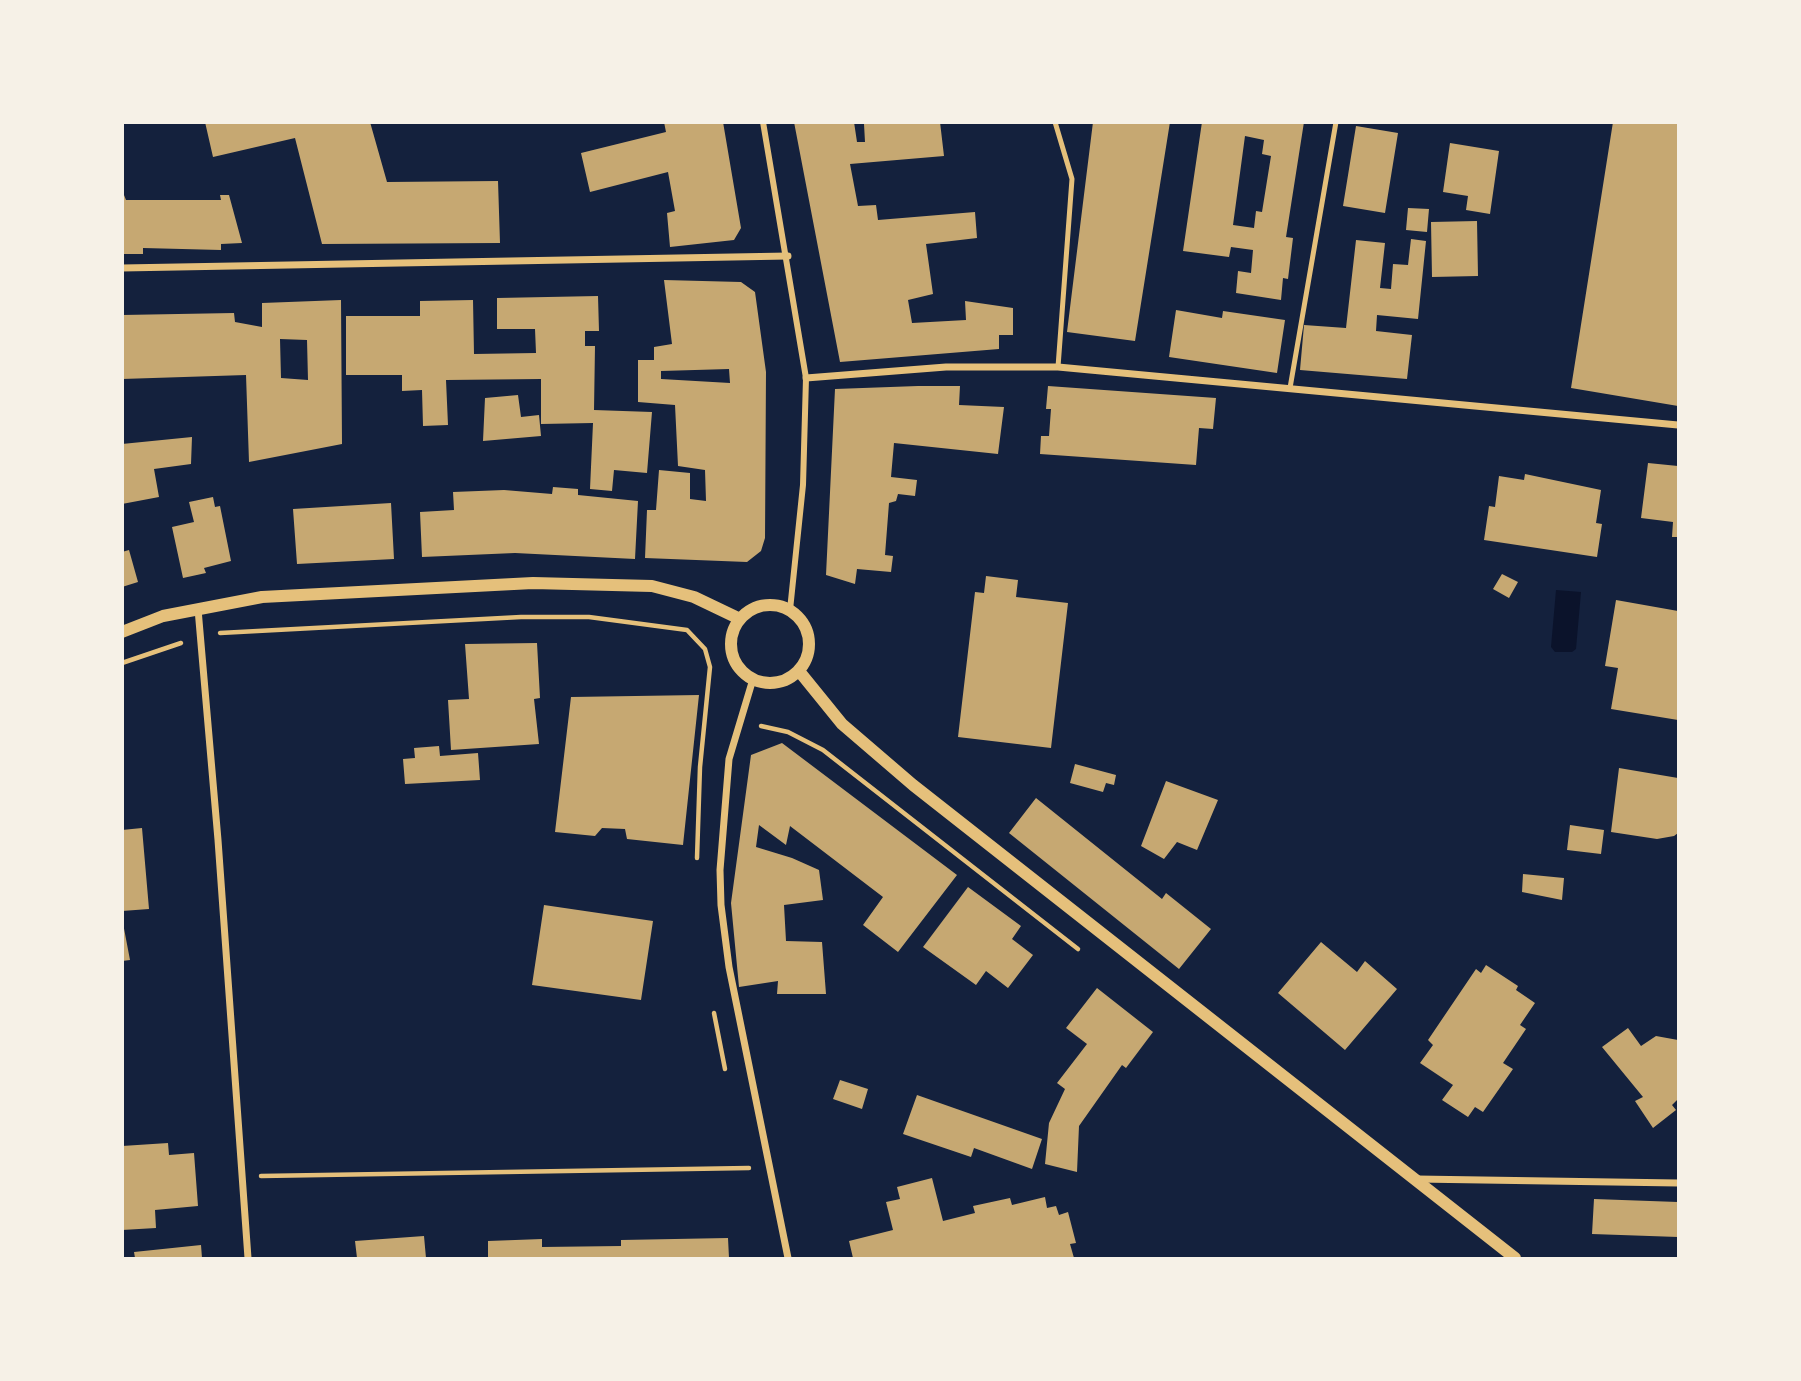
<!DOCTYPE html>
<html>
<head>
<meta charset="utf-8">
<style>
  body { margin:0 }
  #map { position:relative; width:1801px; height:1381px; overflow:hidden; background:#14213d; font-family:Montserrat,sans-serif }
  canvas { display:block }
  .frame { position:absolute; inset:0; border:124px solid #f6f1e7; pointer-events:none }
</style>
</head>
<body>
<div id="map">
<canvas width="1801" height="1381"></canvas>
<div class="frame"></div>
</div>
<script>
const context = document.querySelector('canvas').getContext('2d');
context.lineJoin = 'round';
function fillPath(path, color) { context.fillStyle = color; context.fill(path, 'evenodd'); }
const shape = rows => new Path2D(rows.map(r => 'M' + r).join(''));
function stroke(path, color, width, dash) { context.strokeStyle = color; context.lineWidth = width; context.lineCap = dash ? 'butt' : 'round'; context.setLineDash(dash || []); context.stroke(path); }
fillPath(shape([
  [1556,590,1581,592,1576,649,1572,652,1555,652,1551,647]
]), '#0b132b');
fillPath(shape([
  [205,122,370,122,387,182,498,181,500,243,322,244,295,138,213,157],
  [664,122,723,122,741,228,734,240,670,247,667,213,675,211,668,172,590,192,581,153,666,132],
  [794,122,854,122,857,142,865,142,864,124,940,122,944,156,850,164,858,206,876,205,878,220,975,212,977,238,926,244,933,294,908,300,912,323,966,320,965,301,1013,308,1013,335,999,335,999,349,840,362],
  [1093,122,1170,122,1135,341,1067,332],
  [1202,122,1304,122,1286,237,1293,238,1288,279,1283,278,1281,300,1236,293,1238,271,1251,273,1253,250,1231,247,1229,257,1183,251],
  [1245,136,1264,140,1262,154,1271,156,1262,212,1256,211,1254,228,1233,225],
  [1613,122,1678,122,1678,406,1571,388],
  [1356,126,1398,133,1385,213,1343,206],
  [1450,143,1499,151,1490,214,1466,210,1468,196,1443,192],
  [122,190,126,200,221,200,220,195,229,195,242,243,221,244,221,250,143,248,143,254,122,254],
  [1408,208,1429,209,1427,232,1406,230],
  [1477,221,1478,276,1432,277,1431,222],
  [1411,239,1426,241,1418,319,1377,315,1376,331,1412,335,1407,379,1300,370,1304,325,1346,328,1356,240,1385,243,1380,288,1391,289,1393,264,1408,265],
  [664,280,741,282,755,292,766,372,765,538,761,551,747,562,645,558,647,510,656,510,659,470,690,473,690,499,706,501,705,470,678,466,675,405,638,402,638,360,654,360,654,347,672,344],
  [729,369,730,383,661,379,661,371],
  [598,296,599,331,585,331,585,346,595,346,594,410,652,412,647,473,614,470,612,491,590,489,593,423,541,424,541,379,446,380,448,425,423,426,422,390,402,391,402,375,346,375,346,316,420,316,420,301,473,300,474,354,536,353,535,329,497,329,497,298],
  [341,300,342,444,249,462,246,375,122,379,122,315,234,313,235,322,262,327,262,303],
  [280,339,307,340,308,380,281,378],
  [1176,310,1222,318,1223,311,1285,320,1277,373,1169,357],
  [918,386,960,386,959,405,1004,407,998,454,894,443,891,477,917,480,915,496,898,494,896,501,889,503,885,555,893,556,891,572,857,569,855,584,826,575,835,389],
  [1048,386,1216,398,1213,429,1199,428,1196,465,1040,454,1041,436,1049,436,1051,409,1046,409],
  [518,395,521,417,539,415,541,436,483,441,485,398],
  [192,437,191,464,154,469,159,497,122,504,122,444],
  [1648,463,1678,466,1678,537,1672,537,1673,522,1641,518],
  [1525,474,1601,490,1596,523,1602,524,1597,557,1484,540,1489,506,1495,507,1499,476,1524,480],
  [553,487,578,489,578,495,638,501,635,559,515,553,422,557,420,512,454,510,453,492,504,490,552,494],
  [213,497,215,507,220,506,231,561,204,568,206,573,183,578,172,527,194,522,189,502],
  [391,503,394,559,297,564,293,509],
  [129,550,138,582,122,587,122,552],
  [1502,574,1518,582,1509,598,1493,589],
  [986,576,1018,580,1016,597,1068,603,1051,748,958,737,975,592,984,593],
  [1616,600,1678,611,1678,720,1611,709,1618,668,1605,666],
  [537,643,540,698,534,699,539,744,451,750,448,700,469,699,465,644],
  [699,695,683,845,627,839,625,829,602,828,595,836,555,832,571,697],
  [782,743,957,875,898,952,863,925,883,897,790,826,786,845,759,825,756,847,792,858,819,870,823,900,784,905,786,941,822,942,826,994,777,994,778,981,739,987,731,903,751,755],
  [439,746,440,756,478,753,480,780,405,784,403,759,415,758,414,748],
  [1075,764,1116,775,1114,785,1106,783,1103,792,1070,783],
  [1619,768,1678,778,1678,833,1674,836,1657,839,1611,832],
  [1166,781,1218,800,1197,850,1177,842,1164,859,1141,846],
  [1036,798,1162,899,1166,893,1211,929,1179,969,1009,833],
  [1570,825,1604,830,1601,854,1567,850],
  [142,828,149,909,122,911,122,830],
  [1523,874,1564,878,1562,900,1522,892],
  [968,887,1021,926,1012,939,1033,955,1008,988,986,971,976,985,923,947],
  [544,905,653,921,641,1000,532,985],
  [122,918,130,960,122,961],
  [1321,942,1357,972,1365,961,1397,989,1345,1050,1278,993],
  [1486,965,1518,986,1516,990,1535,1003,1520,1025,1526,1029,1503,1063,1513,1069,1483,1112,1475,1107,1468,1117,1442,1100,1453,1085,1420,1063,1433,1045,1428,1040,1476,969,1481,973],
  [1097,988,1153,1032,1126,1068,1122,1065,1079,1126,1077,1172,1045,1164,1049,1123,1065,1089,1057,1083,1087,1044,1066,1028],
  [1628,1028,1641,1046,1656,1036,1678,1040,1678,1099,1672,1105,1676,1110,1653,1128,1635,1101,1643,1097,1602,1047],
  [840,1080,868,1089,862,1109,833,1099],
  [917,1095,1042,1139,1032,1169,974,1148,971,1157,903,1134],
  [168,1143,169,1155,194,1153,198,1206,155,1210,156,1228,122,1230,122,1146],
  [932,1178,943,1221,975,1213,973,1206,1010,1198,1012,1205,1045,1197,1047,1208,1056,1206,1059,1215,1068,1212,1076,1243,1070,1244,1074,1258,853,1258,849,1241,893,1230,886,1202,900,1199,897,1187],
  [1594,1199,1678,1202,1678,1237,1592,1234],
  [424,1236,426,1258,357,1258,355,1241],
  [728,1238,729,1258,488,1258,488,1241,542,1239,542,1247,621,1246,621,1240],
  [201,1245,202,1258,135,1258,134,1252]
]), '#c6a872');
stroke(shape([
  [220,633,521,617,589,617,687,630,705,649,710,667,700,767,697,858],
  [122,663,181,643],
  [761,726,788,732,823,750,1078,949],
  [714,1013,725,1069],
  [261,1176,749,1168]
]), '#e5c07b', 4.5);
stroke(shape([
  [1055,122,1072,179,1058,367],
  [1290,388,1336,122]
]), '#e5c07b', 5);
stroke(shape([
  [763,122,806,378,803,485,790,610]
]), '#e5c07b', 6);
stroke(shape([
  [122,268,788,256],
  [806,378,946,367,1058,367,1678,425],
  [198,609,218,840,248,1258],
  [753,679,729,759,720,870,721,905,729,967,788,1258],
  [1417,1179,1678,1183]
]), '#e5c07b', 7);
stroke(shape([
  '731 644a39 39 0 1 1 78 0a39 39 0 1 1-78 0Z',
  [122,632,163,616,262,597,533,583,652,586,694,597,740,619],
  [799,671,842,724,913,785,1515,1258]
]), '#e5c07b', 12);
</script>
</body>
</html>
